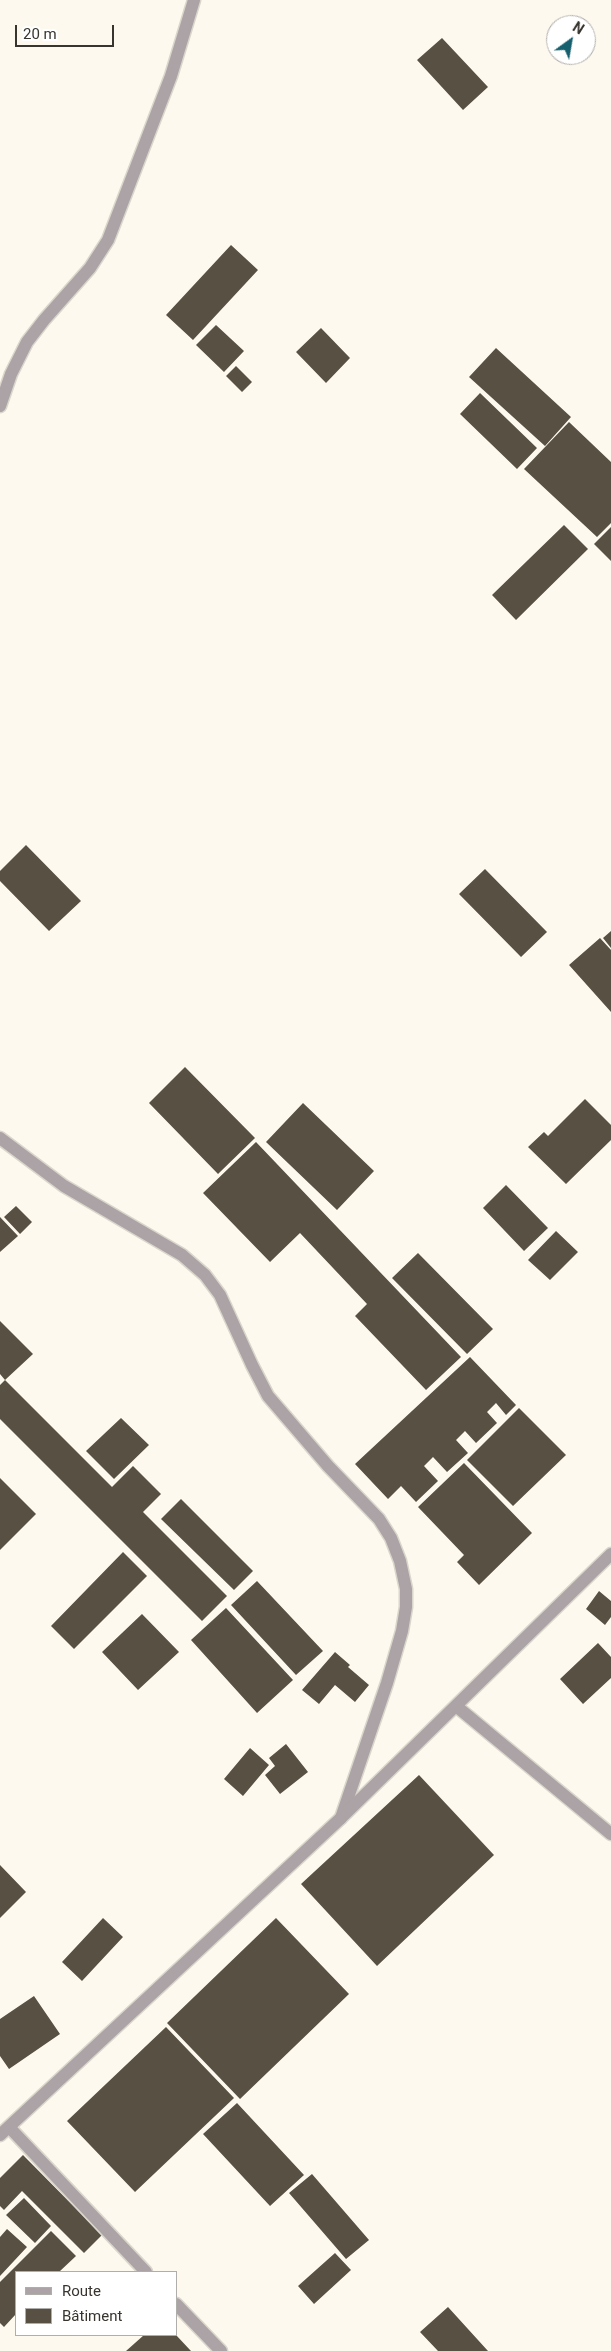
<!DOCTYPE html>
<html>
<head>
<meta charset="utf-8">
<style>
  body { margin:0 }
  #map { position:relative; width:611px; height:2351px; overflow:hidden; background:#fef9ef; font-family:Roboto,sans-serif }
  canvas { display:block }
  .legend { position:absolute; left:15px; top:2271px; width:162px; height:65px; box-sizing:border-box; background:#fff; border:1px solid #afaeab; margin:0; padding:6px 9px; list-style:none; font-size:15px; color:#38342e }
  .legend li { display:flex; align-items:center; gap:10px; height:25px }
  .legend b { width:25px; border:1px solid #afaeab }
  .north { position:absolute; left:546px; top:15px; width:50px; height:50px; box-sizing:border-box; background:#fff; border:1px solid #afaeab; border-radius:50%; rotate:32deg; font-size:14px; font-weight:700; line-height:20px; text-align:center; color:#38342e }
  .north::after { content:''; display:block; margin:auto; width:18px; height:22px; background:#155f6e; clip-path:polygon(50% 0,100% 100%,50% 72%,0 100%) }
  .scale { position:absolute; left:15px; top:25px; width:99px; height:22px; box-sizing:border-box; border:2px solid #38342e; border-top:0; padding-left:6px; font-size:15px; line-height:18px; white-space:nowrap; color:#38342e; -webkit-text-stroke:4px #fff; paint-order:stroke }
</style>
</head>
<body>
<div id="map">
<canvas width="611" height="2351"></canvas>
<ul class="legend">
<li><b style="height:6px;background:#aba3a5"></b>Route</li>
<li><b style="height:14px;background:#575043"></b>Bâtiment</li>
</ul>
<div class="north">N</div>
<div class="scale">20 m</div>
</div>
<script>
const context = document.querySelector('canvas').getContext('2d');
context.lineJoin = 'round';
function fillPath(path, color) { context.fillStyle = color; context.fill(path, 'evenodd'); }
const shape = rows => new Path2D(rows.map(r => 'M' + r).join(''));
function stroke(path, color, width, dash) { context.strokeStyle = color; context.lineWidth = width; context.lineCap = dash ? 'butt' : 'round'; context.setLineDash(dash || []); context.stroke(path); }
fillPath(shape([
  [442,38,488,87,463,110,417,60],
  [231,245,258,270,193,340,166,315],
  [216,325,244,351,224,372,196,345],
  [321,328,350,358,326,383,296,352],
  [496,348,571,417,545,446,469,377],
  [236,366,252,382,242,392,226,376],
  [480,393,537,448,517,469,460,414],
  [569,422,611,462,611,523,597,537,524,469],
  [564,525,588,549,516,620,492,595],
  [611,527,611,561,594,544],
  [26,845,81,901,49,931,0,881,0,871],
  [485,869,547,932,521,957,459,894],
  [611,931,611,948,603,938],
  [600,938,611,950,611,1012,569,965],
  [185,1067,255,1138,218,1174,149,1103],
  [585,1099,611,1125,611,1140,566,1184,528,1147,544,1132,548,1136],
  [303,1103,374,1171,337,1210,266,1142],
  [256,1142,461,1357,426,1390,355,1316,367,1304,300,1233,270,1262,203,1193],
  [506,1185,548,1228,524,1251,483,1208],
  [16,1206,32,1222,20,1234,4,1217],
  [0,1217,18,1236,0,1252],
  [556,1231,578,1252,550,1280,528,1260],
  [418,1253,493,1329,467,1354,392,1278],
  [0,1321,33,1354,5,1380,0,1374],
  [470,1357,516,1405,506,1415,496,1403,487,1412,497,1423,476,1443,465,1431,456,1440,468,1453,447,1472,433,1457,424,1466,438,1481,416,1502,401,1486,388,1499,355,1464],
  [5,1380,112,1487,133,1466,161,1494,143,1512,227,1596,202,1621,0,1419,0,1385],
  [519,1408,566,1455,513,1506,467,1460],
  [121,1418,149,1445,114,1479,86,1451],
  [464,1463,532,1533,479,1585,457,1562,464,1555,418,1507],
  [0,1478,36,1514,0,1550],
  [181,1499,253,1571,234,1590,161,1519],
  [123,1552,147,1576,74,1649,51,1626],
  [257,1581,323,1651,296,1675,231,1605],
  [599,1591,611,1601,611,1617,605,1625,586,1609],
  [226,1608,293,1680,257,1713,191,1640],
  [142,1614,179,1652,138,1690,102,1652],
  [598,1643,611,1657,611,1678,583,1704,560,1679],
  [335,1652,350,1665,348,1667,369,1685,355,1702,335,1685,319,1704,302,1690],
  [286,1744,308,1772,280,1794,265,1775,275,1766,269,1758],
  [250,1748,269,1765,243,1796,224,1779],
  [419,1775,494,1855,377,1966,301,1884],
  [0,1865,26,1892,0,1918],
  [103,1918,123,1937,82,1981,62,1962],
  [276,1918,349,1994,240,2099,167,2023],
  [34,1996,60,2034,9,2069,0,2056,0,2019],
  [166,2027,234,2098,135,2192,67,2121],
  [237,2103,304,2175,270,2206,203,2134],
  [23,2155,102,2235,84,2253,22,2191,4,2210,0,2206,0,2178],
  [312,2174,369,2240,346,2259,289,2193],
  [24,2198,51,2226,35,2243,6,2215],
  [7,2229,27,2247,0,2276,0,2237],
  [51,2231,76,2256,59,2272,16,2272,16,2314,4,2327,0,2323,0,2282],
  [335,2253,351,2270,314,2304,298,2286],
  [448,2307,488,2351,438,2351,420,2332],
  [144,2335,176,2335,191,2351,126,2351]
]), '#575043');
const minor = shape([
  [0,406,11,374,27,342,44,320,90,268,108,240,171,76,194,0],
  [0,1138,64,1186,182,1255,205,1275,220,1295,252,1365,268,1396,328,1466,379,1519,391,1538,400,1561,406,1589,406,1607,402,1631,387,1683,341,1818],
  [456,1706,611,1834],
  [9,2127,146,2272],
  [176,2304,221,2351]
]);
const tertiary = shape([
  [0,2135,341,1818,611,1554]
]);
stroke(minor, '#dad6cc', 15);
stroke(tertiary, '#dad6cc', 15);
stroke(minor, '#aba3a5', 12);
stroke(tertiary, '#aba3a5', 12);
</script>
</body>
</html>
